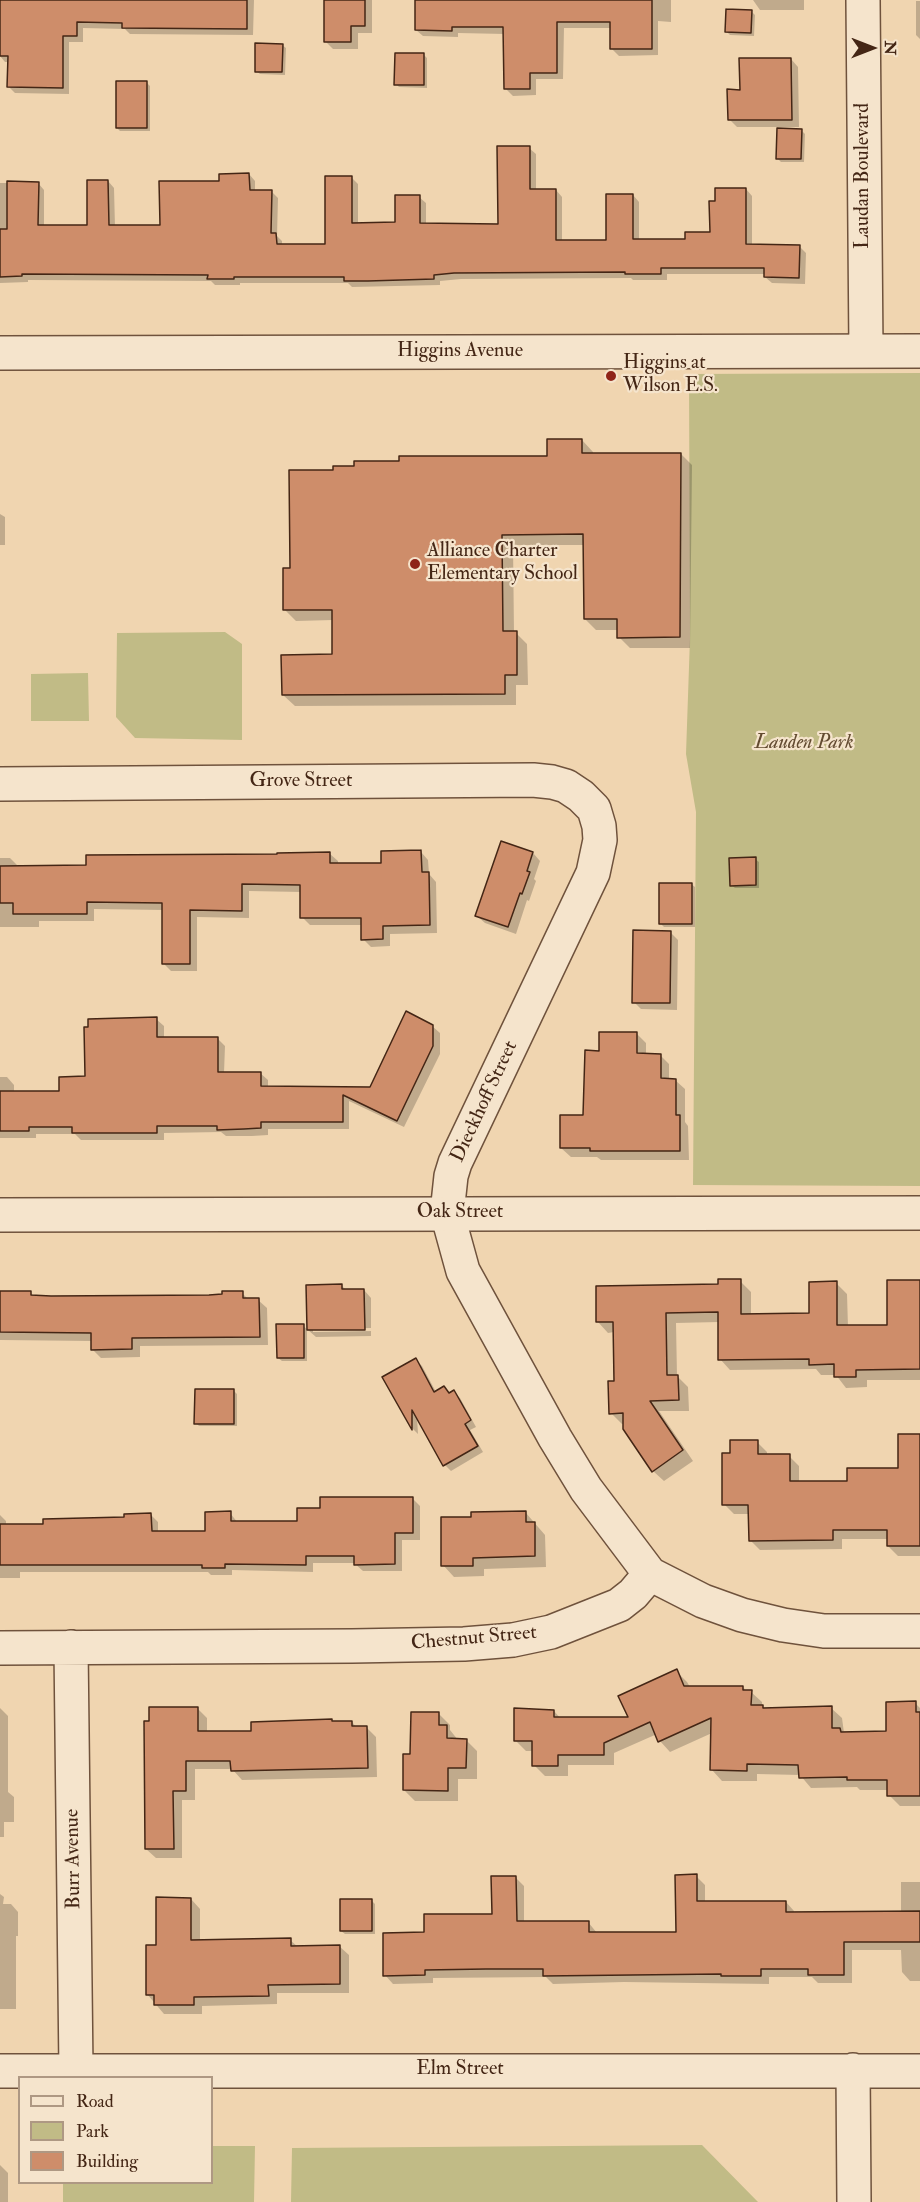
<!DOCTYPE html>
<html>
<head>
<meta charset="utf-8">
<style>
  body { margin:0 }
  #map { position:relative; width:920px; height:2202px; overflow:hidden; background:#f0d5b0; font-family:"IM FELL Double Pica",serif }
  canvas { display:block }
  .legend { position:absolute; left:18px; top:2076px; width:195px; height:108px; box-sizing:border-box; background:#f5e4cc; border:2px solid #ae9883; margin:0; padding:8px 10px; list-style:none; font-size:18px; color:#442615 }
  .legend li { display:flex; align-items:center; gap:12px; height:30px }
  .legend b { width:30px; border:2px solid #ae9883 }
  .north { position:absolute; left:842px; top:18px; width:60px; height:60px; -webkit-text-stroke:4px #f5e4cc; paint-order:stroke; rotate:90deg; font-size:16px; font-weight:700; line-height:24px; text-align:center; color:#442615 }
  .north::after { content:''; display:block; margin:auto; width:21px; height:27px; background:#442615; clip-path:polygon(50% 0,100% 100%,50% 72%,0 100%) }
</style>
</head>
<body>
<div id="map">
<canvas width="920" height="2202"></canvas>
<ul class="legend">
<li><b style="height:8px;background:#f5e4cc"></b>Road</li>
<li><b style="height:16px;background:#c1bb86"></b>Park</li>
<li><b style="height:16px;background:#ce8d6a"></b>Building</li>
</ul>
<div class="north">N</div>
</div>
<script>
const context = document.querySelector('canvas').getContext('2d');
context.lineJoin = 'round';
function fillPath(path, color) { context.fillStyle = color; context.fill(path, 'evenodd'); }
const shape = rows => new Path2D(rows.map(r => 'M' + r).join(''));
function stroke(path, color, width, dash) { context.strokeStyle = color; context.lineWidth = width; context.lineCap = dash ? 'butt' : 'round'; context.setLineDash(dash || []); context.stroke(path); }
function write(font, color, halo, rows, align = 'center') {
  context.font = font + ' "IM FELL Double Pica",serif'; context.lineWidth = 4.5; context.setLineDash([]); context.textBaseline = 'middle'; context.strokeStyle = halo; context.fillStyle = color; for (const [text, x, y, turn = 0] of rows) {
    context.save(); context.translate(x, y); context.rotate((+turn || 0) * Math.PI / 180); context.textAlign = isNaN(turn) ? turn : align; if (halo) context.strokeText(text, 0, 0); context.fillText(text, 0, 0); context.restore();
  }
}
fillPath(shape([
  [920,373,920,1186,693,1185,696,812,686,754,690,638,689,374],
  [225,632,242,644,242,740,135,738,116,717,117,633],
  [88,673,89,721,31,721,31,674],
  [702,2145,758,2202,291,2202,292,2148],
  [212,2146,255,2146,254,2202,63,2202,63,2183,212,2182]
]), '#c1bb86');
fillPath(shape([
  [0,0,254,0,253,35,130,34,125,29,83,28,83,42,69,42,69,94,15,93,9,87,9,62,5,62,0,56],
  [326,0,372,0,372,33,358,33,358,49,333,49,325,41],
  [417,0,671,0,671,22,658,21,658,55,619,56,612,49,612,28,564,28,563,79,536,79,536,95,513,96,506,89,505,34,458,33,458,37,423,36,416,30],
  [753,0,804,0,804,10,760,10],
  [916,1,920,1,920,39,916,35],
  [752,12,755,15,754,36,730,35,727,32],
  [282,45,286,48,285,75,260,74,256,71],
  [424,55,427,58,427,88,399,87,396,84],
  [791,59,798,67,799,127,737,127,729,119,741,91],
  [147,83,150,86,150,131,120,131,117,128],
  [801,130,805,134,804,162,781,162,778,159],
  [529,148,536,154,536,190,556,190,562,197,562,242,608,242,633,195,639,202,639,241,686,241,711,233,716,202,746,189,752,196,752,245,800,247,806,253,805,284,772,283,765,277,765,274,667,274,667,280,633,280,631,278,461,279,440,281,440,285,352,287,348,283,240,283,240,285,215,285,211,281,28,280,28,282,0,283,0,183,38,183,44,190,44,226,89,227,108,181,114,188,115,227,162,227,220,182,249,174,255,181,255,191,272,192,278,198,277,236,282,241,282,245,327,245,351,177,358,184,358,224,397,224,419,197,426,203,426,225,500,226],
  [582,440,593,452,593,455,681,454,692,465,690,648,630,648,619,637,619,630,596,630,585,619,584,545,513,545,514,633,516,633,527,644,528,685,516,685,516,705,295,706,283,695,333,656,333,620,296,621,284,609,291,570,334,472,549,457],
  [0,514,5,517,5,545,0,545],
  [421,852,428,860,429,874,436,882,437,933,390,934,390,946,371,947,363,939,363,925,310,925,302,917,301,892,249,891,249,918,197,917,197,971,171,971,163,963,163,910,94,909,94,921,39,921,39,927,0,927,0,858,10,858,18,866,88,866,330,854,338,861,338,865,383,865],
  [533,853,540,861,534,879,536,881,529,901,527,900,516,934,485,923,477,916],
  [755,859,759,862,759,888,735,888,731,885],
  [691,884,695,887,695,927,664,927,661,924],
  [670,932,678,940,677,1010,641,1009,634,1002],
  [156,1019,164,1026,164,1039,218,1039,225,1046,224,1073,260,1073,268,1080,268,1087,371,1088,432,1026,440,1033,440,1054,404,1127,349,1101,349,1129,268,1129,268,1135,252,1136,226,1136,221,1132,164,1133,164,1140,81,1140,75,1134,36,1134,36,1138,0,1138,0,1077,7,1077,14,1085,14,1092,61,1092,86,1078],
  [637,1034,646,1043,646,1055,660,1055,669,1064,669,1080,675,1080,685,1089,685,1122,688,1126,689,1160,601,1160,597,1157,571,1157,561,1148,584,1117,600,1052],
  [740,1281,751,1292,751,1315,810,1315,836,1283,847,1294,848,1327,889,1326,920,1282,920,1380,867,1380,867,1387,846,1388,836,1375,821,1375,816,1369,730,1370,720,1359,719,1322,676,1323,677,1376,688,1387,689,1411,659,1411,693,1461,664,1481,653,1471,624,1424,622,1424,611,1413,615,1382,614,1332,608,1333,598,1322,719,1285],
  [342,1286,346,1290,364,1290,371,1298,371,1328,313,1329,313,1332,371,1331,371,1336,316,1337,308,1330],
  [0,1292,30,1292,34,1296,209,1296,242,1293,249,1300,258,1300,267,1308,268,1345,140,1346,140,1357,101,1358,92,1349,92,1341,0,1340],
  [303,1326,307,1329,307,1361,282,1361,278,1358],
  [416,1360,422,1366,436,1392,444,1388,450,1394,454,1392,460,1398,476,1427,470,1430,483,1452,451,1471,445,1465,417,1417,418,1434,413,1429,384,1377],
  [234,1391,237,1394,237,1426,199,1426,196,1423],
  [920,1435,920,1556,898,1556,888,1546,888,1539,842,1539,842,1549,760,1550,750,1540,750,1514,734,1514,724,1504,731,1455,757,1442,767,1452,767,1456,789,1456,799,1466,799,1483,848,1483,899,1469],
  [412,1498,420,1506,420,1540,402,1540,402,1571,363,1571,354,1563,313,1563,313,1572,232,1570,232,1575,211,1575,208,1572,20,1572,20,1578,0,1578,0,1515,6,1521,6,1525,45,1525,151,1515,158,1522,158,1533,207,1533,230,1513,238,1523,299,1523,321,1510],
  [526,1513,545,1535,546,1567,484,1569,484,1576,454,1577,443,1565,472,1518],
  [676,1671,687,1682,690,1687,743,1687,747,1692,751,1692,762,1702,762,1706,765,1709,831,1708,842,1718,844,1733,888,1733,915,1703,920,1708,920,1806,900,1806,889,1795,889,1790,860,1790,857,1787,811,1788,800,1775,757,1774,757,1781,722,1781,712,1770,712,1733,670,1752,660,1741,657,1734,614,1753,614,1765,568,1765,568,1776,545,1776,534,1765,534,1751,526,1751,515,1740,554,1711,561,1719,630,1719],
  [0,1708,8,1716,8,1792,14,1797,14,1822,4,1822,4,1837,0,1837],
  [197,1708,207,1718,207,1733,253,1733,352,1722,357,1728,367,1728,376,1737,377,1777,242,1780,232,1769,195,1769,195,1800,182,1800,182,1858,156,1858,146,1849],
  [439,1714,450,1725,450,1730,458,1740,466,1740,477,1751,477,1779,458,1779,458,1801,415,1801,404,1790,412,1756],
  [696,1876,705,1885,705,1902,786,1902,794,1911,794,1914,901,1913,901,1882,920,1882,920,1981,910,1981,902,1972,901,1950,852,1950,852,1983,818,1983,812,1977,769,1977,769,1984,624,1982,553,1984,546,1977,433,1978,433,1983,393,1984,385,1975,426,1933,494,1915,515,1877,524,1886,524,1923,588,1922,597,1933,678,1933],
  [0,1894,4,1897,3,1904,11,1904,18,1912,18,1936,16,1936,16,2009,0,2009],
  [191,1899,200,1909,200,1941,290,1940,298,1947,339,1946,349,1955,349,1993,277,1993,277,2004,202,2006,202,2014,164,2014,147,1994,158,1947],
  [372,1901,375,1904,375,1934,345,1934,341,1931],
  [0,2165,8,2173,8,2202,0,2202]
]), '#0003');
const building = shape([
  [0,0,247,0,247,29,122,28,122,23,77,22,77,36,63,36,63,88,7,87,8,56,0,56,0,0],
  [324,0,365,0,365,26,351,26,351,42,324,42,324,0],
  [415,0,652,0,652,49,610,49,610,22,557,22,557,73,530,73,530,89,504,89,503,27,452,27,452,31,415,30,415,0],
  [726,9,752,10,751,33,725,32,726,9],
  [255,43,283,44,282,72,255,72,255,43],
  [395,53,424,53,424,85,394,85,395,53],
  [739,58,791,58,792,120,728,120,727,89,740,90,739,58],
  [116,81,147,81,147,128,116,128,116,81],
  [777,128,802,129,801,159,776,159,777,128],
  [497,146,530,146,530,189,556,189,556,240,606,240,606,194,633,194,633,239,685,239,685,232,710,232,709,201,715,201,715,188,746,188,746,244,800,245,799,278,764,277,764,268,661,268,661,274,625,274,625,272,454,273,434,275,434,279,368,281,344,281,344,277,234,277,234,279,207,279,208,275,22,274,22,276,0,277,0,229,7,229,7,181,39,182,38,225,87,225,87,180,108,180,109,225,160,225,159,181,219,181,219,174,249,173,250,190,272,190,271,233,276,233,277,244,325,244,325,176,352,176,352,223,395,222,395,195,420,195,420,223,498,224,497,146],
  [547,439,582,439,582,453,681,453,680,637,617,638,617,619,584,619,583,534,502,535,503,631,517,631,517,675,505,675,505,694,282,695,281,655,332,654,332,610,283,610,283,568,290,568,289,470,333,470,333,466,354,466,354,461,399,461,399,456,547,456,547,439],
  [501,841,533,852,527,871,530,872,522,894,520,893,508,927,475,916,501,841],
  [421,850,422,872,429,872,430,925,383,926,383,939,361,940,361,918,300,918,300,885,242,884,242,911,190,910,190,964,162,964,162,903,87,902,87,914,13,914,13,903,0,903,0,866,86,865,86,855,277,854,277,853,330,852,330,863,381,863,381,851,421,850],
  [756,857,756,885,730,886,729,858,756,857],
  [659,883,692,883,692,924,659,924,659,883],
  [633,930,671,931,670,1003,632,1003,633,930],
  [406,1011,433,1025,433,1046,397,1121,343,1095,343,1122,261,1122,261,1128,244,1129,217,1130,217,1126,157,1126,157,1133,72,1133,72,1127,29,1127,29,1131,0,1131,0,1091,59,1091,59,1077,85,1076,84,1027,88,1027,88,1019,157,1017,157,1037,218,1037,218,1072,261,1072,261,1086,370,1087,406,1011],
  [599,1032,637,1032,637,1053,661,1054,661,1078,676,1079,676,1115,680,1115,680,1151,590,1151,590,1148,560,1148,560,1115,583,1115,585,1050,599,1051,599,1032],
  [718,1279,741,1279,741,1314,809,1313,809,1282,837,1281,837,1325,887,1325,887,1280,920,1280,920,1369,856,1370,856,1377,834,1377,834,1364,809,1365,809,1359,718,1360,718,1312,666,1313,667,1375,678,1375,679,1400,650,1401,683,1450,652,1472,623,1429,623,1413,609,1414,608,1381,614,1381,613,1322,596,1322,596,1286,718,1284,718,1279],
  [342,1284,342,1289,364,1289,365,1330,307,1330,306,1285,342,1284],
  [0,1291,31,1291,31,1295,51,1296,209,1295,222,1294,222,1291,243,1291,243,1298,259,1298,260,1337,132,1338,132,1349,91,1350,91,1333,0,1332,0,1291],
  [276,1324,304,1324,304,1358,277,1358,276,1324],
  [416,1358,434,1392,444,1386,449,1393,454,1390,471,1420,465,1424,478,1446,443,1466,412,1410,412,1430,382,1377,416,1358],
  [195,1389,234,1389,234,1424,194,1424,195,1389],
  [898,1434,920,1434,920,1546,887,1546,887,1530,833,1530,833,1540,749,1541,748,1505,722,1505,722,1453,730,1453,730,1440,758,1440,758,1454,790,1454,790,1481,847,1481,847,1468,898,1468,898,1434],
  [320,1497,413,1497,413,1533,395,1533,395,1564,354,1565,354,1556,306,1556,306,1565,225,1564,225,1568,202,1568,202,1565,0,1565,0,1524,43,1524,43,1519,124,1517,124,1514,151,1513,152,1531,205,1531,205,1512,231,1511,231,1521,297,1521,297,1508,320,1508,320,1497],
  [526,1511,526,1522,535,1522,535,1556,473,1558,473,1566,441,1566,441,1517,471,1517,471,1512,526,1511],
  [677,1669,684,1686,743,1686,743,1690,752,1690,751,1705,763,1705,763,1708,832,1706,832,1728,840,1728,841,1732,886,1731,886,1702,916,1701,916,1712,920,1712,920,1796,887,1796,887,1780,847,1780,847,1777,799,1778,798,1765,747,1764,747,1771,710,1770,711,1718,658,1742,650,1722,604,1743,604,1755,558,1755,558,1766,532,1766,532,1741,514,1741,514,1708,554,1710,554,1717,628,1717,618,1696,677,1669],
  [149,1707,198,1707,198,1731,251,1731,251,1722,332,1719,332,1721,352,1721,352,1726,367,1726,368,1768,231,1771,230,1761,186,1761,186,1791,173,1791,174,1849,145,1849,144,1721,149,1721,149,1707],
  [411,1712,439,1712,439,1725,447,1725,447,1738,467,1739,466,1768,448,1768,448,1791,403,1790,403,1754,410,1754,411,1712],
  [697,1874,697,1901,786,1901,786,1912,920,1911,920,1942,844,1942,844,1975,808,1975,808,1969,761,1969,761,1976,721,1976,721,1974,543,1976,543,1969,486,1969,425,1970,425,1975,383,1976,383,1933,424,1932,424,1914,492,1914,491,1876,516,1876,517,1921,589,1921,589,1932,676,1932,675,1875,697,1874],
  [156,1897,191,1898,191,1940,291,1938,291,1946,340,1945,340,1984,268,1985,269,1996,194,1997,194,2005,154,2005,154,1995,146,1995,146,1945,156,1945,156,1897],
  [340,1899,372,1899,372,1931,340,1931,340,1899]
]);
fillPath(building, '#ce8d6a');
stroke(building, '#442615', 1.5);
const minor = shape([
  [863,0,866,351],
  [0,353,920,351],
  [0,784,533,780,552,782,566,786,581,796,594,809,599,826,600,840,593,873,455,1163,451,1176,447,1213,463,1271,555,1438,586,1489,650,1574,703,1601,742,1615,783,1625,824,1631,920,1631],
  [71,1647,76,2070],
  [0,1648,352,1646,464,1644,513,1640,551,1632,619,1605,633,1594,650,1574],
  [853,2070,854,2202],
  [0,2071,920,2071]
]);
const tertiary = shape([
  [0,1215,920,1213]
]);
stroke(minor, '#6f523c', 36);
stroke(tertiary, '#6f523c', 36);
stroke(minor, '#f5e4cc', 33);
stroke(tertiary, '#f5e4cc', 33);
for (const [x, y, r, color] of [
  [611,376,6,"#8f2418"],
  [415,564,6,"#8f2418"]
]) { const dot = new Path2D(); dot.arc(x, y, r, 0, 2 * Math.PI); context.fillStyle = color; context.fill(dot); stroke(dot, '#f5e4cc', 2); }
write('20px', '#442615', '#f5e4cc', [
  ["Laudan Boulevard",864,176,-90],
  ["Higgins Avenue",460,352],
  ["Grove Street",301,782],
  ["Dieckhoff Street",485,1102,-65],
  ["Oak Street",460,1213],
  ["Chestnut Street",474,1639,-5],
  ["Burr Avenue",74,1859,-91],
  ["Elm Street",460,2070]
]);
write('20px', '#442615', '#f5e4cc', [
  ["Higgins at",623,364],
  ["Wilson E.S.",623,387],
  ["Alliance Charter",427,552],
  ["Elementary School",427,575]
], 'left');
write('italic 20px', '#634b31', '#f5e4cc', [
  ["Lauden Park",804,744]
]);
</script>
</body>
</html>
